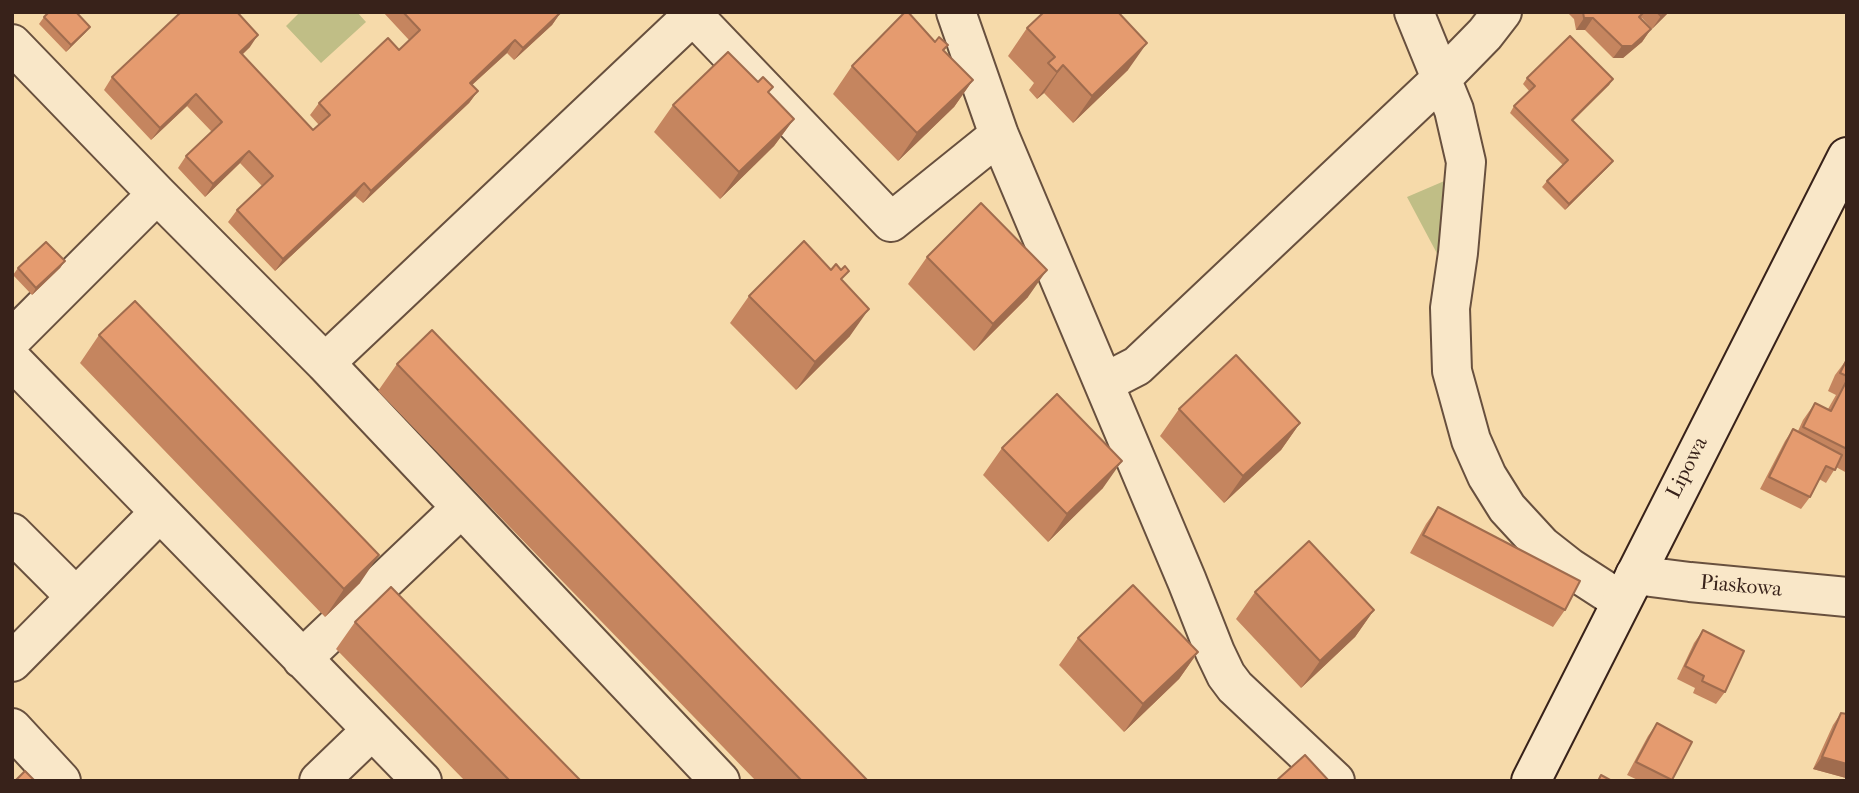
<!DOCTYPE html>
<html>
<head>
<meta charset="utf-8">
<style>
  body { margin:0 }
  #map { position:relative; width:1859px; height:793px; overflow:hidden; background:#f6daaa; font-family:"IM FELL French Canon",serif }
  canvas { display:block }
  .frame { position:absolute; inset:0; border:14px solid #38221a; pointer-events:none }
</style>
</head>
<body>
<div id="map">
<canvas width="1859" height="793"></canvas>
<div class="frame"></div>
</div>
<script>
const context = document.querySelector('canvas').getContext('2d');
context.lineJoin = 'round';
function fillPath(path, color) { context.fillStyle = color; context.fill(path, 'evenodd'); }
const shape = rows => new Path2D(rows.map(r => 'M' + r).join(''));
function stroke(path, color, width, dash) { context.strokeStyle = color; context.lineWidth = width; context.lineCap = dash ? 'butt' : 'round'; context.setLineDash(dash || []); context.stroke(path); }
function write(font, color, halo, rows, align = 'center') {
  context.font = font + ' "IM FELL French Canon",serif'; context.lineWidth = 5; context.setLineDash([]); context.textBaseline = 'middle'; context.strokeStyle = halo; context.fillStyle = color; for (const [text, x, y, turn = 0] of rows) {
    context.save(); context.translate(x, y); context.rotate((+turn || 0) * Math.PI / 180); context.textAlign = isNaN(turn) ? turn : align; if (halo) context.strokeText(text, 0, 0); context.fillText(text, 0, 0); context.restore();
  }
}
fillPath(shape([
  [300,12,357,12,366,22,321,63,286,26],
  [1449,179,1441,261,1407,197]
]), '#c0be86');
const street = shape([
  [690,12,891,222,999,135],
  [956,12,999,135,1187,581,1215,652,1226,675,1235,687,1335,781],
  [1414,12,1454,110,1466,162,1458,253,1450,308,1452,371,1471,440,1487,476,1507,508,1542,546,1570,568,1621,601],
  [12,44,157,194,325,363,720,781],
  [12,339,157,194],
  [12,360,422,781],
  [325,363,693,15],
  [1104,383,1137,366,1442,78,1485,34,1502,12],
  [12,533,76,597],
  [1635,575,1690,582,1847,597],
  [302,659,461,508],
  [12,662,160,512],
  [12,728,61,781],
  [319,781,372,730]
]);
const secondary = shape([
  [1531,781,1847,157]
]);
stroke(street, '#68503e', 42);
stroke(secondary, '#38221a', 42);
stroke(street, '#f9e7c8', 38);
stroke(secondary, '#f9e7c8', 38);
fillPath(shape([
  [383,12,561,12,552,25,514,60,507,53,472,85,478,91,469,103,363,203,355,196,275,271,228,222,237,210,262,186,240,163,205,197,178,168,186,156,212,132,187,106,151,140,104,90,112,77,250,47,242,55,313,130,319,125,310,115,319,103,399,50,409,40],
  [1567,12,1669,12,1652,29,1642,18,1641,19,1651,29,1642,42,1623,58,1613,58,1585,30,1576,30,1574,19],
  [44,17,90,27,85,33,66,52,39,24],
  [1027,28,1128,70,1073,123,1044,93,1037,99,1029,90,1034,83,1008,56],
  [935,42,948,45,944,51,973,80,954,107,898,161,833,94,852,66],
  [1527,78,1613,79,1609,85,1573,121,1613,161,1608,167,1565,210,1542,187,1547,181,1563,165,1510,113,1514,106,1530,92,1523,84],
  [758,82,773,87,768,93,794,119,774,146,720,199,654,132,673,105],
  [927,257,1028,297,974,351,908,284],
  [65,261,60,268,32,295,13,275,18,268],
  [842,281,850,336,796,390,730,323,749,296],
  [99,335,360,583,325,617,80,363],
  [1847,359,1847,473,1836,467,1826,483,1819,479,1810,497,1801,509,1760,489,1785,441,1793,429,1798,431,1803,420,1815,403,1828,409,1836,395,1828,391,1835,375],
  [397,364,868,781,756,781,378,391],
  [1179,409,1300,423,1281,450,1224,503,1160,436],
  [1002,448,1103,488,1048,542,983,475],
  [1438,507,1565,610,1553,627,1410,553,1426,524],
  [1255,592,1374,610,1355,637,1301,688,1236,619],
  [355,622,581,781,465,781,336,649],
  [1703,630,1725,692,1716,704,1693,693,1695,688,1677,679,1694,643],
  [1078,638,1198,652,1179,679,1124,732,1059,665],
  [1841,713,1846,778,1813,769,1833,725],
  [1657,723,1692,742,1671,781,1640,781,1627,775,1648,736]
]), '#c5855f');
fillPath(shape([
  [561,12,552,25,514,60,523,48],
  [1665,12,1669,12,1652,29,1661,16],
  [1584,18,1593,18,1585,30,1576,30],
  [90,27,85,33,66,52,71,45],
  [1651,29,1642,42,1623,58,1613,58,1622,46],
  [258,35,250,47,231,65,240,52],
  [515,40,507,53,461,95,470,83],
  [1147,43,1128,70,1073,123,1092,96],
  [1063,65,1044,93,1037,99,1057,72],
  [1613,79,1609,85,1567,126,1572,120],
  [973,80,954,107,898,161,917,133],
  [478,91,469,103,363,203,371,191],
  [196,94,187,106,151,140,160,128],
  [794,119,774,146,720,199,739,172],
  [249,151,240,163,205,197,213,184],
  [1613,161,1608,167,1565,210,1569,204],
  [364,183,355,196,275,271,283,259],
  [65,261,60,268,32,295,36,288],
  [1047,270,1028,297,974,351,993,324],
  [869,309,850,336,796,390,815,362],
  [1300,423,1281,450,1224,503,1243,476],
  [1122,461,1103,488,1048,542,1067,514],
  [379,555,360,583,325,617,344,589],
  [1374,610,1355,637,1301,688,1320,661],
  [1198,652,1179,679,1124,732,1143,704],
  [1822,757,1847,764,1847,777,1846,778,1813,769]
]), '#a06c4e');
const building = shape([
  [49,12,76,12,90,27,71,45,44,17,49,12],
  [181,12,237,12,258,35,240,52,313,130,330,115,319,103,388,38,399,50,420,30,403,12,561,12,523,48,515,40,470,83,478,91,371,191,364,183,283,259,237,210,273,176,249,151,213,184,186,156,222,122,196,94,160,128,112,77,181,12],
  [905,12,908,12,935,42,939,37,948,45,943,50,973,80,917,133,852,66,905,12],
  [1044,12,1118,12,1147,43,1092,96,1063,65,1057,72,1048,63,1055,57,1027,28,1044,12],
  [1583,12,1644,12,1639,17,1651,29,1632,46,1622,46,1593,18,1584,18,1583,12],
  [1657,12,1665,12,1661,16,1657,12],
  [1570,36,1613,79,1572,120,1613,161,1569,204,1547,181,1568,160,1514,106,1535,86,1527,78,1570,36],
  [728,52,758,82,763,77,773,87,768,92,794,119,739,172,673,105,728,52],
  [981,203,1047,270,993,324,927,257,981,203],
  [804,241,831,270,836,264,841,270,845,266,849,271,841,279,869,309,815,362,749,296,804,241],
  [46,242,65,261,36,288,18,268,46,242],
  [135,301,379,555,344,589,99,335,135,301],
  [432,330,868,781,802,781,397,364,432,330],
  [1236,355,1300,423,1243,476,1179,409,1236,355],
  [1847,359,1847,376,1840,373,1847,359],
  [1847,380,1847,449,1803,427,1815,403,1831,411,1847,380],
  [1057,394,1122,461,1067,514,1002,448,1057,394],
  [1793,429,1842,455,1835,470,1826,466,1810,497,1769,477,1793,429],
  [1438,507,1580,581,1565,610,1423,535,1438,507],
  [1309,541,1374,610,1320,661,1255,592,1309,541],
  [1133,585,1198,652,1143,704,1078,638,1133,585],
  [391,587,581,781,510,781,355,622,391,587],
  [1703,630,1744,651,1725,692,1702,681,1704,676,1685,666,1703,630],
  [1841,713,1847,714,1847,764,1822,757,1841,713],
  [1657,723,1692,742,1672,780,1636,762,1657,723],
  [1305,755,1329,781,1276,781,1305,755],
  [25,771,35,781,15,781,25,771],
  [1601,775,1612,781,1598,781,1601,775]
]);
fillPath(building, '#e59b6f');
stroke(building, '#a06c4e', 2);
write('21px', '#38221a', '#f9e7c8', [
  ["Lipowa",1688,468,-63],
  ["Piaskowa",1741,587,5]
]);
</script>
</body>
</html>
